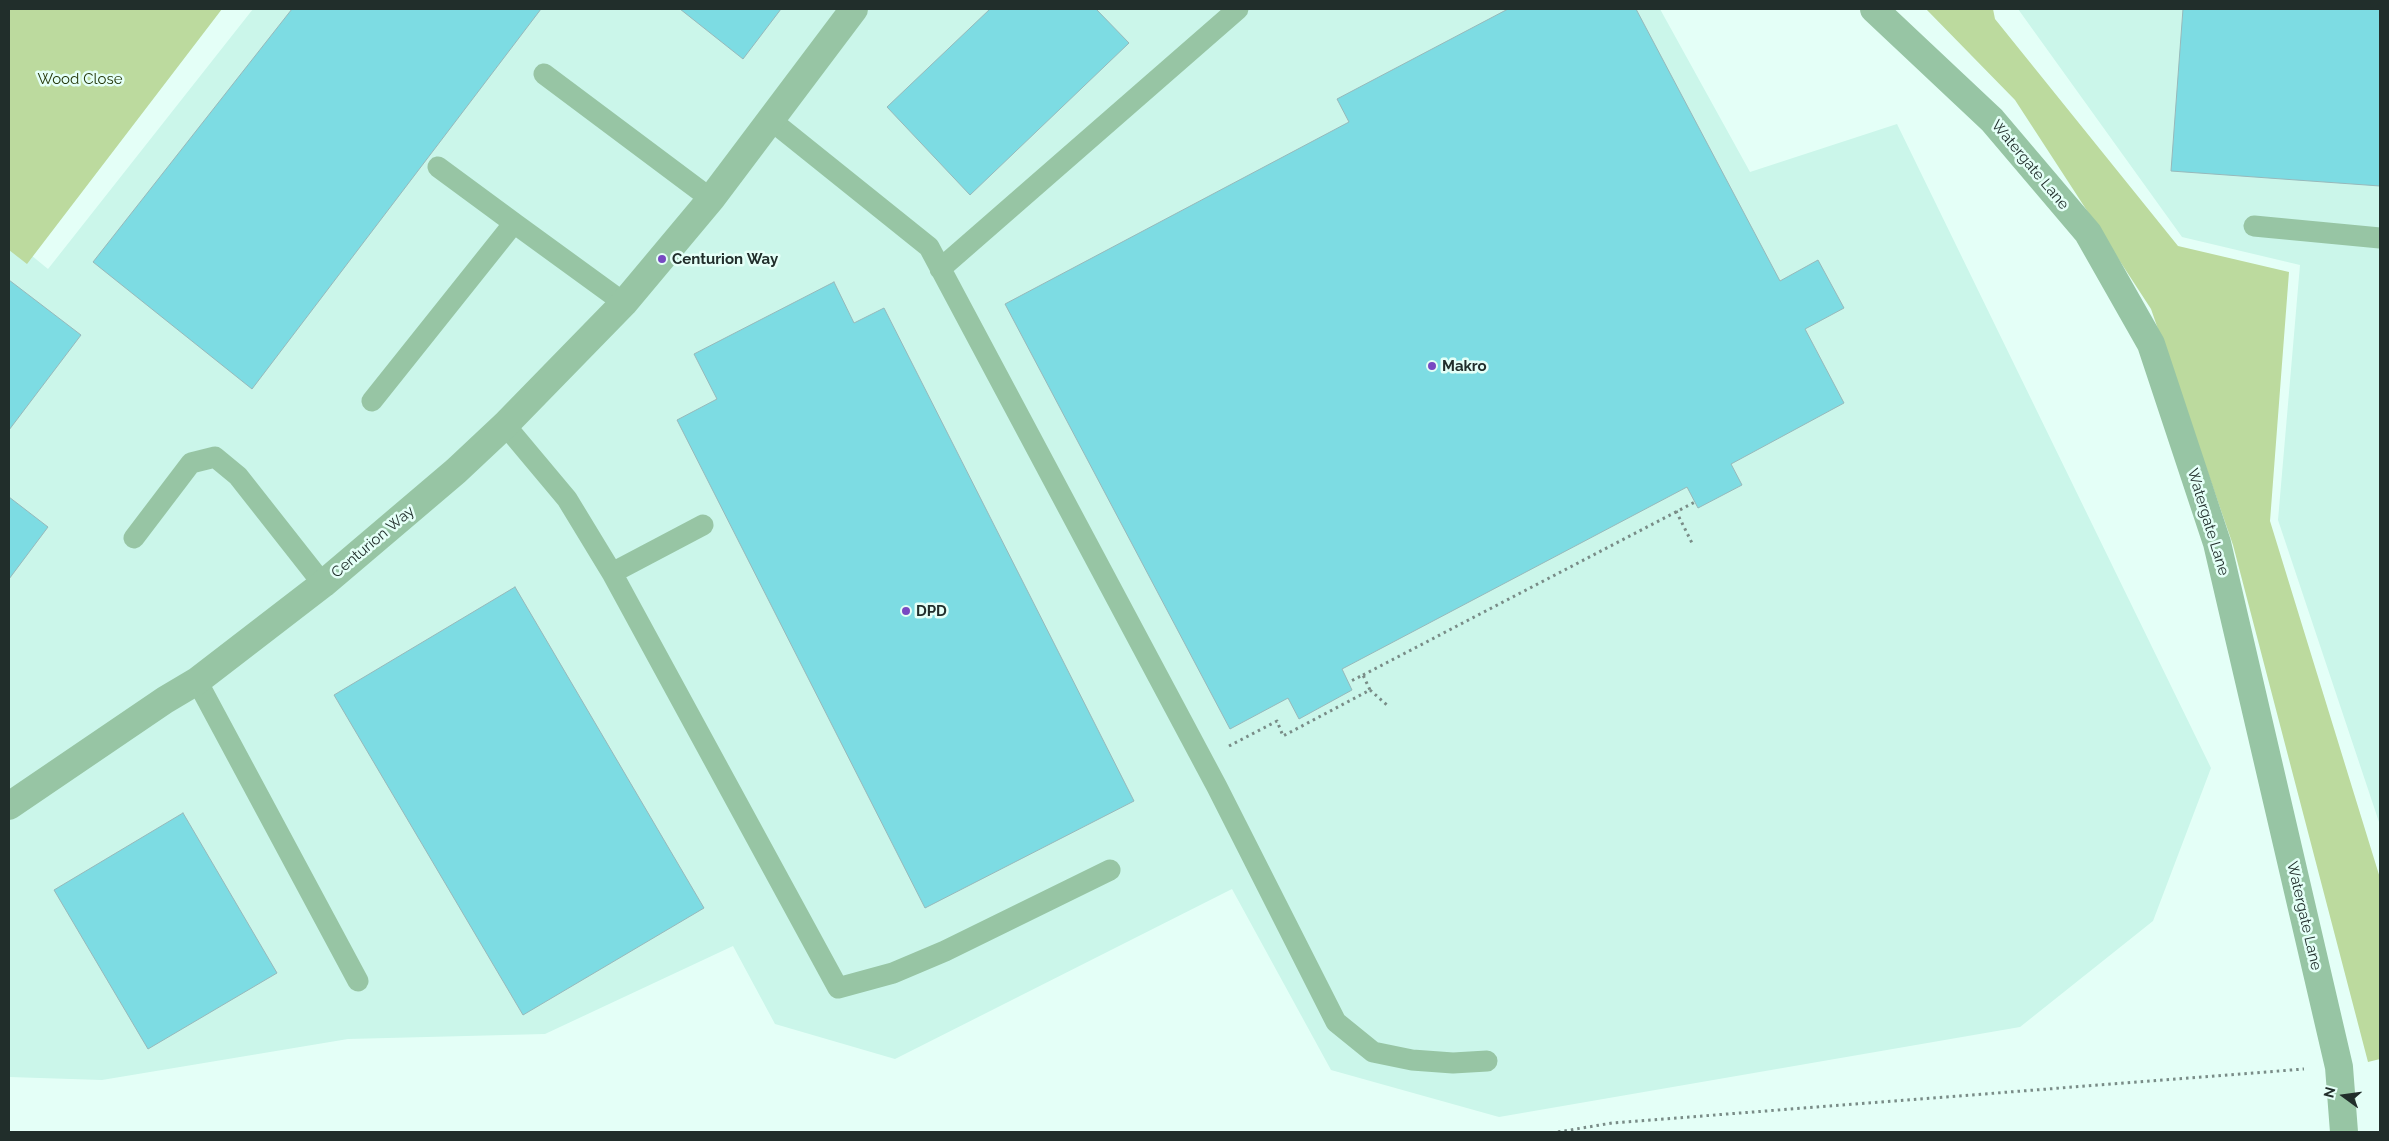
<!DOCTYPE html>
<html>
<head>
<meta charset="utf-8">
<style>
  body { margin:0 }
  #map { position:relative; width:2389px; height:1141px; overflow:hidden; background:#e4fff7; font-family:Raleway,sans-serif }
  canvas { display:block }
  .frame { position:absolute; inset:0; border:10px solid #212e2b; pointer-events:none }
  .north { position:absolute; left:2319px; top:1071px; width:50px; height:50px; -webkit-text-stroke:4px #e4fff7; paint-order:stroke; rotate:284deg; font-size:14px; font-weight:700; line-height:20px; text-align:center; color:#212e2b }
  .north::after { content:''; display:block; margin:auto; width:18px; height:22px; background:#212e2b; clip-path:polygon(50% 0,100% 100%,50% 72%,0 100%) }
</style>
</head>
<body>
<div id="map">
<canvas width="2389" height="1141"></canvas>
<div class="frame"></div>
<div class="north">N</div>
</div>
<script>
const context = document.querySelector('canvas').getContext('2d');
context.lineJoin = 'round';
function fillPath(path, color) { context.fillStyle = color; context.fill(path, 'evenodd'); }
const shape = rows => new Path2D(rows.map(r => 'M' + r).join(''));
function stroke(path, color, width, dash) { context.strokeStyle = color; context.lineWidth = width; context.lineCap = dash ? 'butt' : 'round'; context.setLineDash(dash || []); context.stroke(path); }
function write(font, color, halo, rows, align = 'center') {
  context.font = font + ' Raleway,sans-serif'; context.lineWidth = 5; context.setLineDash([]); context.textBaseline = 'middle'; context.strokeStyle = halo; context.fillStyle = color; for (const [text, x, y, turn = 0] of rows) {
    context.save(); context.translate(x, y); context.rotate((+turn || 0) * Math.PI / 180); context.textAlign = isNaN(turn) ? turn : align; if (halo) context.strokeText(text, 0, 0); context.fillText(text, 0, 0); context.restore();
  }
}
fillPath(shape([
  [253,9,1660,9,1750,172,1897,124,2211,768,2153,921,2020,1027,1499,1117,1331,1070,1232,889,895,1059,775,1024,733,946,545,1034,348,1039,102,1080,9,1077,9,237,48,269],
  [2018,9,2380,9,2380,825,2278,520,2300,265,2182,237]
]), '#cbf6ea');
fillPath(shape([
  [9,9,222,9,27,264,9,250],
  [1926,9,1993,9,1995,19,2178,246,2289,272,2270,521,2380,878,2380,1059,2368,1062,2233,545,2151,309,2015,100]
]), '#bcda9e');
const building = shape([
  [292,9,541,9,252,389,93,262,292,9],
  [680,9,781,9,743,59,680,9],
  [990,9,1096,9,1129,43,970,195,887,107,990,9],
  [1508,9,1636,9,1780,281,1818,260,1844,308,1805,329,1844,403,1731,464,1742,485,1698,508,1687,487,1342,669,1352,690,1299,719,1288,698,1230,729,1005,304,1349,122,1337,99,1508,9],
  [2183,9,2380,9,2380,186,2171,171,2183,9],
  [9,280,81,335,9,430,9,280],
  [834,282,854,323,884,308,1134,801,925,908,677,420,717,399,694,354,834,282],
  [9,497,48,527,9,579,9,497],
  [515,587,704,908,523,1015,334,695,515,587],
  [183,813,277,973,148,1049,54,890,183,813]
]);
fillPath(building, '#7ddce3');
stroke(building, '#97b9bb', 1);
stroke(shape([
  [1676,511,1692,543],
  [1363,675,1695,502],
  [1370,690,1387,705],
  [1229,746,1277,721,1283,736,1370,690,1363,675,1349,682],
  [1558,1132,1612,1123,2304,1069]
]), '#798c87', 3, [2.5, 4]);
stroke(shape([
  [544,74,711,199],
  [772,121,929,247,1217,787,1336,1022,1373,1052,1412,1060,1453,1063,1487,1061],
  [514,223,624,303],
  [2254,226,2380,238],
  [940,269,1238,9],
  [372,401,514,223,438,167],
  [505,425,567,499,612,573,838,988,893,973,945,951,1110,870],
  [134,538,191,463,215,457,238,476,323,584],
  [612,573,703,525],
  [197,681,358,981]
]), '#97c5a4', 21);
stroke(shape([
  [1874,9,1992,120,2088,233,2151,344,2217,543,2339,1067,2344,1132],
  [9,806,165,700,197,681,323,584,456,471,505,425,624,303,711,199,854,9]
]), '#97c5a4', 28);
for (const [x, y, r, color] of [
  [662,259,5,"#7849c2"],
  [1432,366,5,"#7849c2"],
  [906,611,5,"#7849c2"]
]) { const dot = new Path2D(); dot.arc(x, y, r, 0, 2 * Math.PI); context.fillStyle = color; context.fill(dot); stroke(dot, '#e4fff7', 2); }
write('15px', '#243709', '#e4fff7', [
  ["Wood Close",80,79]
]);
write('15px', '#212e2b', '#e4fff7', [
  ["Watergate Lane",2030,165,50],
  ["Watergate Lane",2208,522,73],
  ["Centurion Way",373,542,-40],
  ["Watergate Lane",2304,916,77]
]);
write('bold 15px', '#212e2b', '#e4fff7', [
  ["Centurion Way",672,259],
  ["Makro",1442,366],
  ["DPD",916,611]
], 'left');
</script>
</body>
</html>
